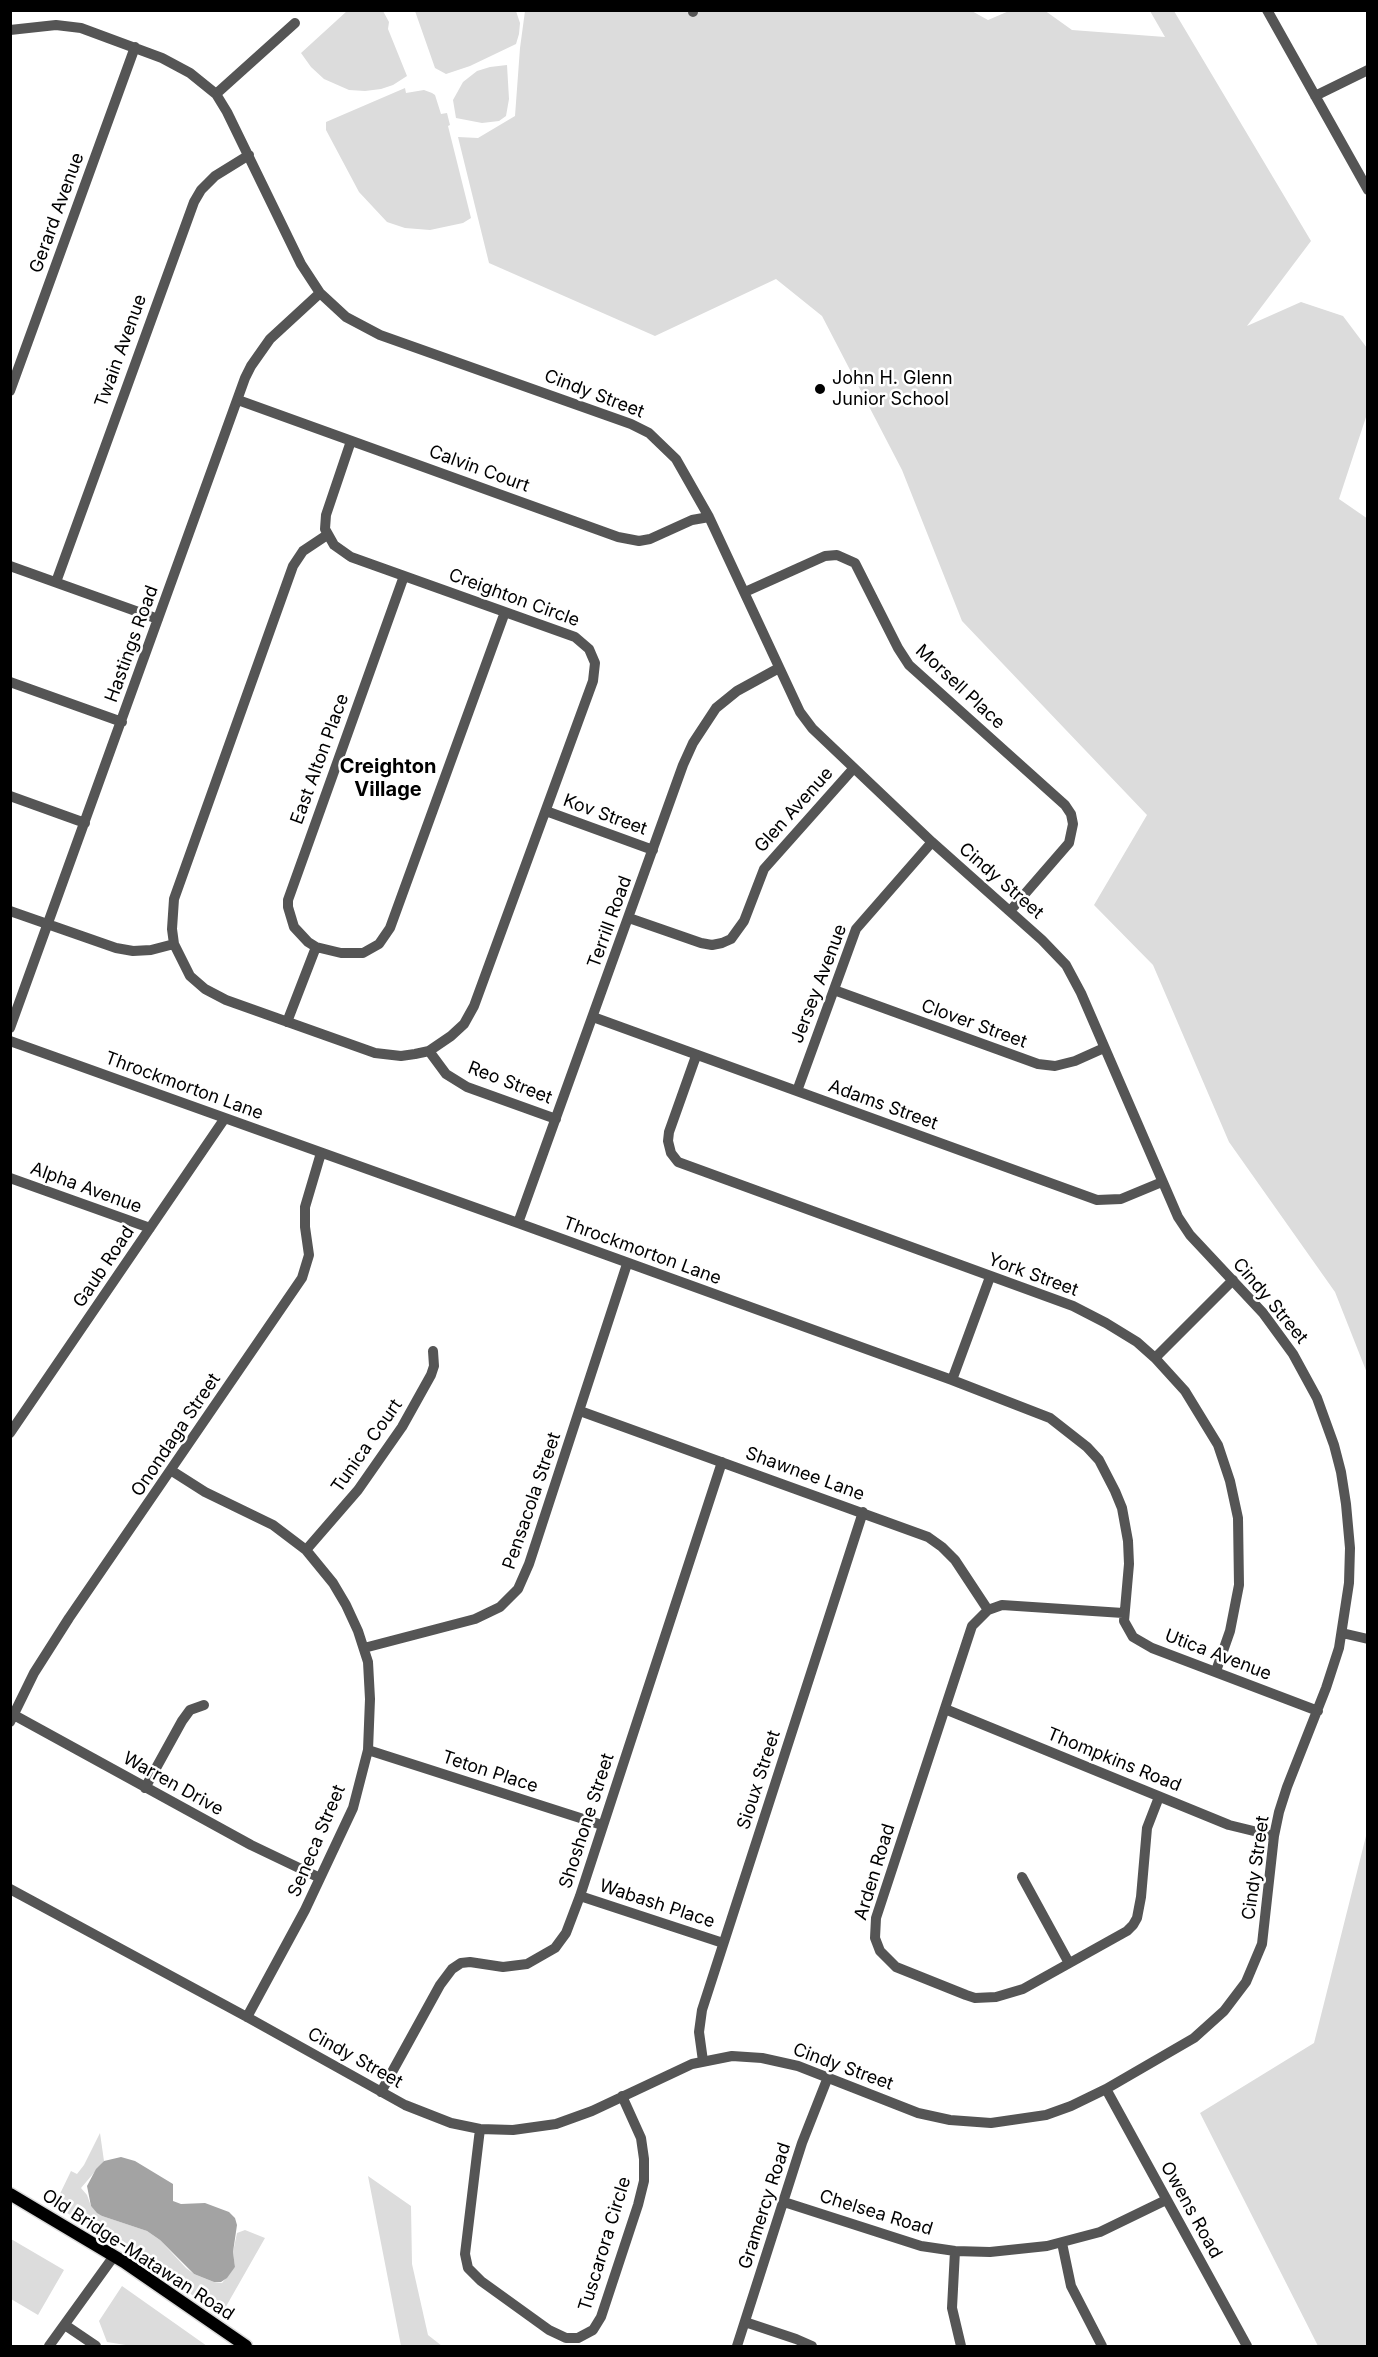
<!DOCTYPE html>
<html>
<head>
<meta charset="utf-8">
<style>
  body { margin:0 }
  #map { position:relative; width:1378px; height:2357px; overflow:hidden; background:#fff; font-family:Inter,sans-serif }
  canvas { display:block }
  .frame { position:absolute; inset:0; border:12px solid #000; pointer-events:none }
</style>
</head>
<body>
<div id="map">
<canvas width="1378" height="2357"></canvas>
<div class="frame"></div>
</div>
<script>
const context = document.querySelector('canvas').getContext('2d');
context.lineJoin = 'round';
function fillPath(path, color) { context.fillStyle = color; context.fill(path, 'evenodd'); }
const shape = rows => new Path2D(rows.map(r => 'M' + r).join(''));
function stroke(path, color, width, dash) { context.strokeStyle = color; context.lineWidth = width; context.lineCap = dash ? 'butt' : 'round'; context.setLineDash(dash || []); context.stroke(path); }
function write(font, color, halo, rows, align = 'center') {
  context.font = font + ' Inter,sans-serif'; context.lineWidth = 5; context.setLineDash([]); context.textBaseline = 'middle'; context.strokeStyle = halo; context.fillStyle = color; for (const [text, x, y, turn = 0] of rows) {
    context.save(); context.translate(x, y); context.rotate((+turn || 0) * Math.PI / 180); context.textAlign = isNaN(turn) ? turn : align; if (halo) context.strokeText(text, 0, 0); context.fillText(text, 0, 0); context.restore();
  }
}
fillPath(shape([
  [970,10,988,20,1009,11,1044,10,1072,30,1165,37,1150,11,1174,11,1311,241,1247,326,1301,302,1343,316,1367,348,1367,414,1339,499,1368,519,1367,1373,1335,1292,1229,1142,1153,965,1094,905,1147,815,962,621,902,470,822,316,776,279,655,336,489,263,458,137,478,138,515,116,520,48,525,11],
  [347,11,383,11,389,22,388,29,407,76,393,85,381,89,365,91,349,90,324,79,311,67,301,53],
  [415,11,516,11,520,23,519,34,516,44,470,66,446,74,435,68],
  [507,65,509,99,506,116,499,121,482,123,456,118,453,100,463,82,477,71,490,67],
  [405,88,406,93,424,90,432,93,435,95,441,114,447,113,450,125,448,126,471,218,463,223,430,230,405,228,387,222,359,192,326,130,326,122],
  [1367,1832,1367,2346,1318,2346,1200,2113,1314,2043],
  [100,2133,104,2161,81,2188,87,2195,91,2206,102,2216,147,2231,160,2240,186,2268,194,2274,214,2282,222,2283,235,2267,233,2252,237,2233,245,2230,265,2238,224,2310,213,2310,138,2256,57,2207,57,2200,71,2171,77,2174,84,2165],
  [368,2176,411,2206,412,2264,428,2335,442,2346,401,2346],
  [11,2239,64,2270,38,2315,11,2299],
  [122,2286,207,2346,132,2346,107,2342,99,2321]
]), '#dcdcdc');
fillPath(shape([
  [121,2157,135,2161,173,2184,173,2201,181,2204,205,2203,229,2212,235,2218,237,2225,233,2252,235,2267,227,2278,221,2282,214,2282,194,2274,160,2240,147,2231,102,2216,97,2213,91,2206,87,2186,96,2169,104,2161]
]), '#a3a3a3');
const major = shape([
  [10,2194,124,2262,246,2346]
]);
stroke(major, '#dbdbdb', 15);
stroke(shape([
  [693,10,693,12],
  [1267,10,1368,190],
  [10,30,56,25,81,28,162,58,190,73,216,94,227,112,301,264,320,293,346,317,380,335,631,424,649,433,676,459,709,517,800,712,812,728,932,842,1042,940,1066,965,1081,993,1178,1217,1190,1235,1263,1313,1293,1354,1317,1398,1334,1445,1341,1472,1346,1504,1350,1548,1349,1583,1339,1648,1326,1688,1287,1787,1279,1812,1274,1836,1262,1944,1246,1982,1224,2011,1194,2038,1106,2089,1071,2106,1046,2115,991,2123,950,2120,918,2113,798,2066,762,2058,732,2056,692,2064,592,2111,556,2124,513,2130,480,2129,451,2123,405,2105,247,2017,10,1889],
  [216,94,295,23],
  [1315,96,1368,70],
  [10,391,135,47],
  [238,400,618,537,639,541,650,539,692,520,709,517],
  [327,535,303,551,293,566,174,899,172,929,174,944,190,976,205,989,226,1000,375,1053,401,1056,415,1054,429,1051,451,1036,464,1024,474,1006,593,681,595,663,589,649,575,637,351,557,334,545,325,529,326,515,351,441],
  [10,566,158,619],
  [404,576,288,900,288,907,294,927,308,942,316,947,341,953,363,953,379,944,390,928,505,612],
  [56,582,194,202,201,190,215,176,249,155],
  [745,592,825,556,837,555,855,563,898,648,909,665,1065,805,1071,814,1073,824,1069,843,1010,911],
  [10,682,122,722],
  [10,796,85,823],
  [546,811,653,850],
  [10,911,116,948,133,951,151,950,174,944],
  [629,918,701,943,712,945,722,943,731,939,744,921,764,869,853,769],
  [834,990,1038,1064,1055,1066,1075,1061,1104,1048],
  [593,1017,1097,1200,1121,1199,1162,1182],
  [287,1022,316,947],
  [10,1028,245,378,251,366,270,339,320,293],
  [10,1041,518,1223,952,1380,1050,1418,1087,1447,1099,1460,1115,1491,1122,1508,1128,1541,1129,1564,1124,1621,1133,1637,1152,1648,1318,1711],
  [429,1051,446,1074,467,1087,556,1119],
  [696,1056,669,1132,668,1141,671,1153,678,1162,1073,1306,1106,1323,1137,1342,1155,1358,1185,1391,1218,1445,1230,1481,1238,1518,1239,1585,1230,1631,1216,1671],
  [797,1091,856,929,932,842],
  [10,1178,150,1228],
  [518,1223,683,765,693,743,716,708,737,691,779,668],
  [1155,1358,1233,1280],
  [952,1380,990,1277],
  [580,1411,928,1537,942,1547,955,1560,988,1610],
  [10,1433,225,1118],
  [172,1471,205,1492,273,1525,306,1550,333,1583,346,1605,358,1631,368,1662,370,1699,368,1750,353,1808,305,1910,247,2017],
  [306,1550,358,1490,402,1427,431,1375,434,1366,433,1351],
  [1123,1613,1002,1605,988,1610,972,1626,876,1918,875,1938,880,1951,896,1967,966,1995,975,1998,996,1997,1023,1989,1127,1931,1133,1925,1137,1918,1141,1897,1147,1828,1159,1797],
  [1342,1633,1368,1639],
  [364,1648,475,1619,500,1607,518,1589,529,1564,627,1264],
  [945,1709,1229,1825,1274,1836],
  [14,1715,251,1845,320,1878],
  [10,1722,34,1673,69,1618,302,1278,309,1255,305,1227,305,1207,321,1153],
  [368,1750,602,1825],
  [145,1788,182,1721,190,1710,204,1705],
  [1022,1877,1069,1963],
  [580,1896,723,1943],
  [703,2061,699,2032,702,2010,863,1512],
  [1106,2089,1247,2346],
  [381,2092,440,1985,452,1969,461,1963,470,1962,503,1967,527,1964,555,1948,566,1933,580,1896,722,1462],
  [480,2129,465,2254,468,2268,481,2281,549,2330,566,2338,578,2338,593,2330,601,2317,638,2205,644,2181,644,2159,641,2138,622,2096],
  [784,2202,921,2246,955,2251,990,2252,1047,2246,1100,2232,1166,2200],
  [1062,2243,1071,2286,1102,2346],
  [955,2251,952,2308,961,2346],
  [745,2322,796,2339,812,2346],
  [65,2325,96,2346],
  [49,2346,114,2256],
  [737,2346,802,2143,828,2077]
]), '#555', 10);
stroke(major, '#000', 12);
for (const [x, y, r, color] of [
  [820,389,6,"#000"]
]) { const dot = new Path2D(); dot.arc(x, y, r, 0, 2 * Math.PI); context.fillStyle = color; context.fill(dot); stroke(dot, '#fff', 2); }
write('18px', '#000', '#fff', [
  ["Gerard Avenue",57,213,-70],
  ["Twain Avenue",121,351,-70],
  ["Cindy Street",594,394,21],
  ["Calvin Court",479,469,20],
  ["Creighton Circle",514,598,20],
  ["Hastings Road",132,644,-70],
  ["Morsell Place",960,687,43],
  ["East Alton Place",320,759,-70],
  ["Glen Avenue",794,810,-48],
  ["Kov Street",605,815,20],
  ["Cindy Street",1001,881,41],
  ["Terrill Road",610,922,-70],
  ["Jersey Avenue",819,984,-69],
  ["Clover Street",974,1024,20],
  ["Reo Street",510,1083,21],
  ["Throckmorton Lane",184,1086,20],
  ["Adams Street",883,1105,20],
  ["Alpha Avenue",86,1188,20],
  ["Throckmorton Lane",642,1251,20],
  ["Gaub Road",104,1267,-56],
  ["York Street",1033,1275,20],
  ["Cindy Street",1270,1301,50],
  ["Onondaga Street",176,1435,-56],
  ["Tunica Court",367,1446,-55],
  ["Shawnee Lane",805,1474,20],
  ["Pensacola Street",532,1501,-71],
  ["Utica Avenue",1218,1655,21],
  ["Thompkins Road",1114,1760,22],
  ["Teton Place",490,1772,18],
  ["Sioux Street",759,1780,-72],
  ["Warren Drive",173,1784,29],
  ["Shoshone Street",587,1821,-72],
  ["Seneca Street",317,1841,-67],
  ["Cindy Street",1256,1868,-82],
  ["Arden Road",875,1872,-73],
  ["Wabash Place",657,1904,18],
  ["Cindy Street",355,2058,29],
  ["Cindy Street",843,2067,20],
  ["Gramercy Road",765,2206,-72],
  ["Owens Road",1191,2210,61],
  ["Chelsea Road",876,2213,17],
  ["Tuscarora Circle",605,2244,-73],
  ["Old Bridge-Matawan Road",138,2255,33]
]);
write('18px', '#000', '#fff', [
  ["John H. Glenn",832,379],
  ["Junior School",832,400]
], 'left');
write('bold 20px', '#000', '#fff', [
  ["Creighton",388,767],
  ["Village",388,790]
]);
</script>
</body>
</html>
